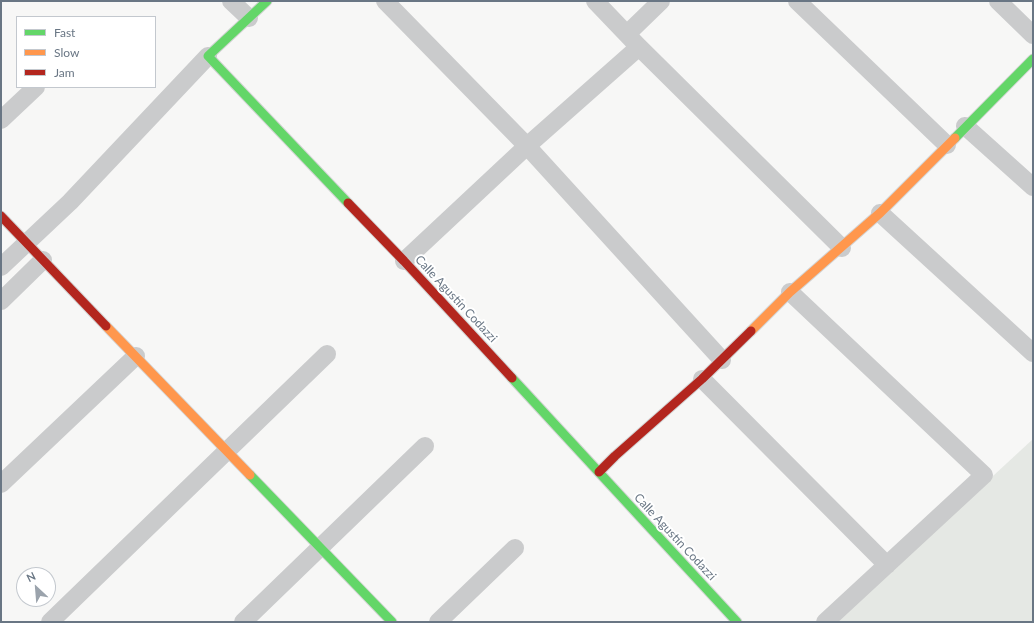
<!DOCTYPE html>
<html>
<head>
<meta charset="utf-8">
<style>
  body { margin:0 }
  #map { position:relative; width:1034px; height:623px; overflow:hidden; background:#f7f7f6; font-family:Lato,sans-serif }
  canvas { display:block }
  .frame { position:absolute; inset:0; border:2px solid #697684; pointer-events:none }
  .legend { position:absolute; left:16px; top:16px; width:140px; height:72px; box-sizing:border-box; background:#fff; border:1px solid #c3c8ce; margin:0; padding:5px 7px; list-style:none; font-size:12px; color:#697684 }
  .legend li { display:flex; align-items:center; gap:8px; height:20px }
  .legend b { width:20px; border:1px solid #c3c8ce }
  .north { position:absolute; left:16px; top:567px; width:40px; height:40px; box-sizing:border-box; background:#fff; border:1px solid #c3c8ce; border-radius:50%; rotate:334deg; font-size:11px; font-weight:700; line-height:16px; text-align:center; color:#697684 }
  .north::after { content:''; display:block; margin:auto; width:14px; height:18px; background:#9ba3ac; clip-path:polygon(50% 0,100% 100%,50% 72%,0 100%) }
</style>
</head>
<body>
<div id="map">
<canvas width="1034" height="623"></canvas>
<div class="frame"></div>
<ul class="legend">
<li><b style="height:5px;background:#63d668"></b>Fast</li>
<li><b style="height:5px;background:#ff974d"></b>Slow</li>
<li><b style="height:5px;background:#b3261e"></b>Jam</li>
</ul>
<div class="north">N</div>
</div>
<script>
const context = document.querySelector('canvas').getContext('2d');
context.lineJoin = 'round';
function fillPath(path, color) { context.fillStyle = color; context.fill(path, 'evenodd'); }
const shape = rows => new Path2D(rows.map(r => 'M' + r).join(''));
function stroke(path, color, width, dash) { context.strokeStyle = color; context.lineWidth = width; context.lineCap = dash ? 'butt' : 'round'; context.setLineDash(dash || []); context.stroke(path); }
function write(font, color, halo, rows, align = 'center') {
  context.font = font + ' Lato,sans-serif'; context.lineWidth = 4; context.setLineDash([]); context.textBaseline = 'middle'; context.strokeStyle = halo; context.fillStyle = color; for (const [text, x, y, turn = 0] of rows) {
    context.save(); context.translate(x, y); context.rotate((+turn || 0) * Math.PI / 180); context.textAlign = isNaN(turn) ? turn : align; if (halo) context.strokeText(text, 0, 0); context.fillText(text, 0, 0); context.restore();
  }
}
fillPath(shape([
  [1033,439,1033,622,837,622,889,572]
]), '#e5e8e4');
const fast = shape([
  [267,1,208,56,348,203],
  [955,138,1033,59],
  [512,378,737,622],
  [250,475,392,622]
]);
const slow = shape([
  [106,326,250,475],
  [751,331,790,292,880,213,955,138]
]);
const jam = shape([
  [348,203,404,261,512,378],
  [1,216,106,326],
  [599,472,615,456,702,379,751,331]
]);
stroke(fast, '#d3d4d4', 11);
stroke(slow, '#d3d4d4', 11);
stroke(jam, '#d3d4d4', 11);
stroke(shape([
  [231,1,249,18],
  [385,1,527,146,722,360],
  [595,1,639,47,842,248],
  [797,1,947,145],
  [998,1,1033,35],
  [627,34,661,1],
  [1,120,36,87],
  [965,126,1033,187],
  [880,213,1033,353],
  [404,261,527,146,639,47],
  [1,267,70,202,208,56],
  [790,292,984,475,825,622],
  [1,301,43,260],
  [702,379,887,565],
  [1,484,136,356],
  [50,622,327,354],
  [243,622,425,446],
  [438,622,515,548]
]), '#cacbcc', 18);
stroke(fast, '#63d668', 9);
stroke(slow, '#ff974d', 9);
stroke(jam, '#b3261e', 9);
write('12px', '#697684', '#fff', [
  ["Calle Agustín Codazzi",456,299,47],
  ["Calle Agustín Codazzi",675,537,47]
]);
</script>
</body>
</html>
